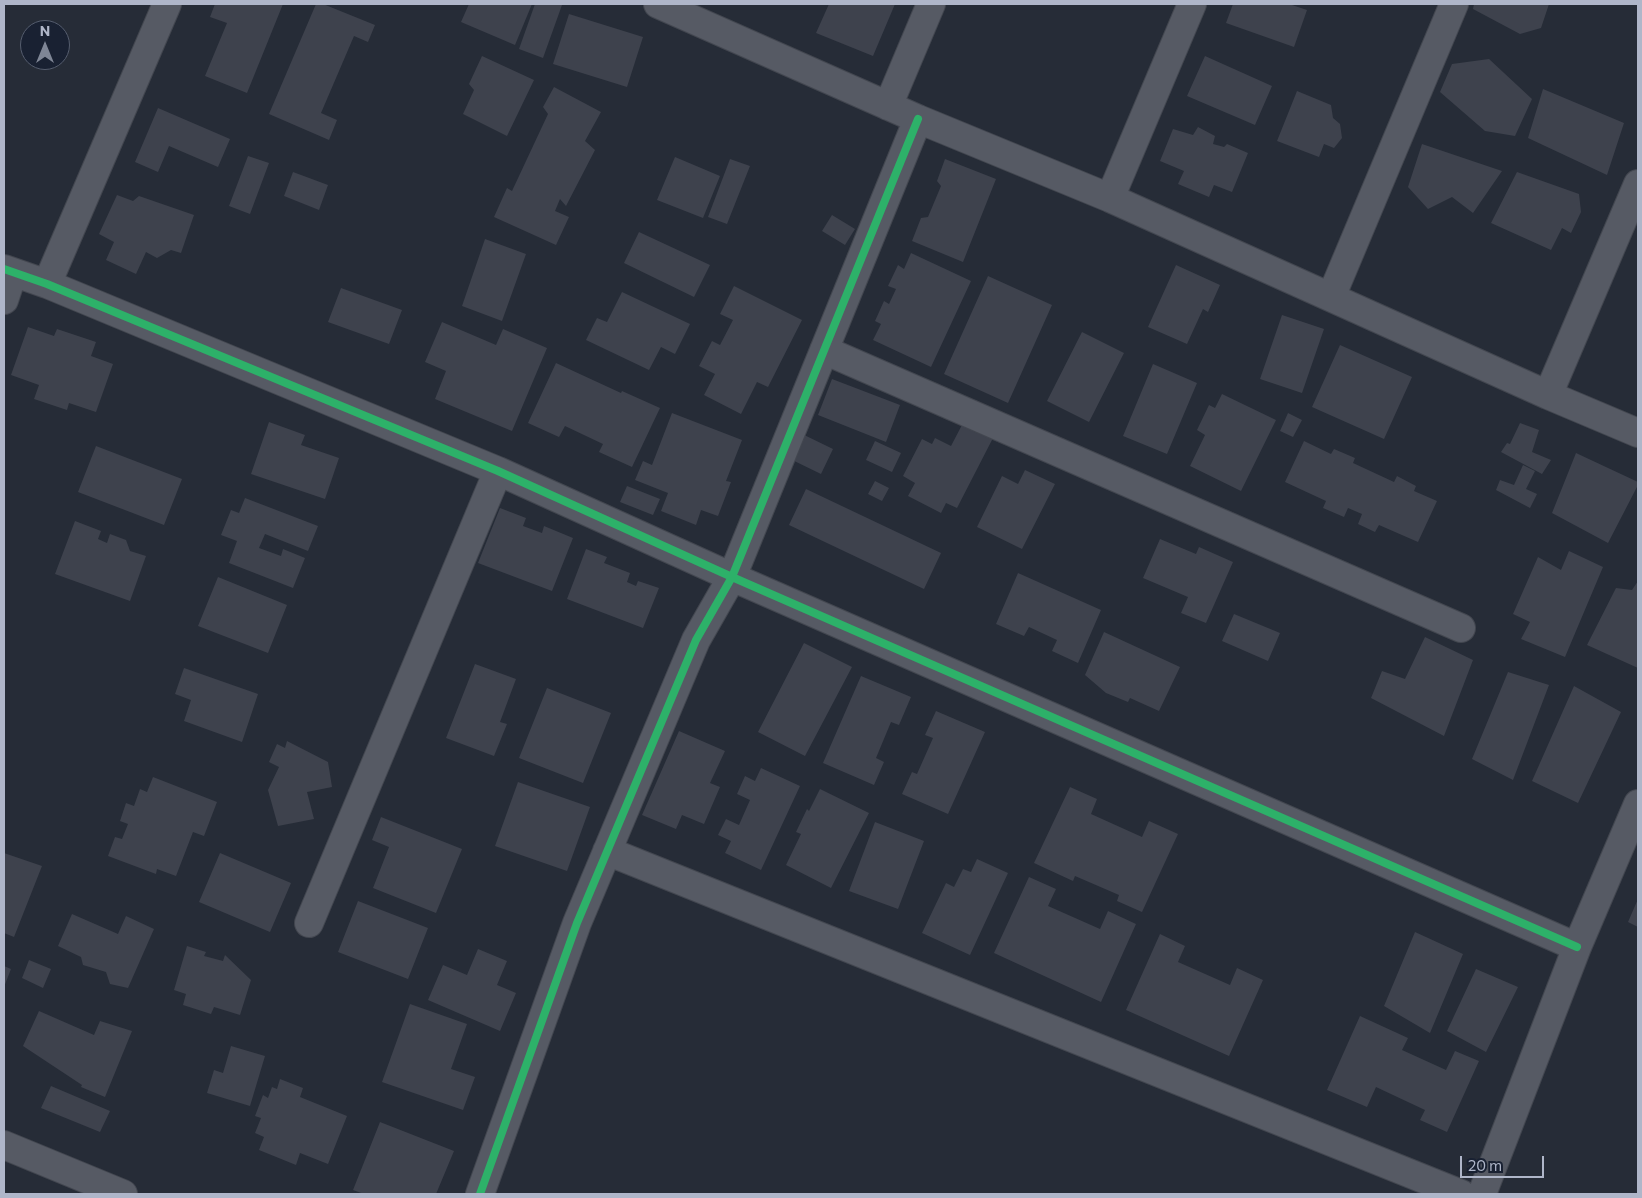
<!DOCTYPE html>
<html>
<head>
<meta charset="utf-8">
<style>
  body { margin:0 }
  #map { position:relative; width:1642px; height:1198px; overflow:hidden; background:#262c37; font-family:Commissioner,sans-serif }
  canvas { display:block }
  .frame { position:absolute; inset:0; border:5px solid #afb6c9; pointer-events:none }
  .north { position:absolute; left:20px; top:20px; width:50px; height:50px; box-sizing:border-box; background:#192132; border:1px solid #555d6e; border-radius:50%; rotate:0deg; font-size:14px; font-weight:700; line-height:20px; text-align:center; color:#afb6c9 }
  .north::after { content:''; display:block; margin:auto; width:18px; height:22px; background:#7f8696; clip-path:polygon(50% 0,100% 100%,50% 72%,0 100%) }
  .scale { position:absolute; left:1460px; top:1156px; width:84px; height:22px; box-sizing:border-box; border:2px solid #afb6c9; border-top:0; padding-left:6px; font-size:15px; line-height:18px; white-space:nowrap; color:#afb6c9; -webkit-text-stroke:4px #192132; paint-order:stroke }
</style>
</head>
<body>
<div id="map">
<canvas width="1642" height="1198"></canvas>
<div class="frame"></div>
<div class="north">N</div>
<div class="scale">20 m</div>
</div>
<script>
const context = document.querySelector('canvas').getContext('2d');
context.lineJoin = 'round';
function fillPath(path, color) { context.fillStyle = color; context.fill(path, 'evenodd'); }
const shape = rows => new Path2D(rows.map(r => 'M' + r).join(''));
function stroke(path, color, width, dash) { context.strokeStyle = color; context.lineWidth = width; context.lineCap = dash ? 'butt' : 'round'; context.setLineDash(dash || []); context.stroke(path); }
fillPath(shape([
  [215,4,283,4,247,93,205,76,227,23,210,17],
  [316,4,323,4,375,25,368,42,354,36,321,113,337,120,329,140,269,114],
  [469,4,532,4,515,45,461,22],
  [535,4,558,4,562,5,543,58,519,49],
  [829,4,895,4,873,56,816,33],
  [1233,4,1289,4,1307,10,1294,47,1226,23],
  [1474,4,1549,4,1541,28,1520,34,1473,9],
  [569,14,643,37,627,87,553,64],
  [482,56,534,80,507,136,463,114,474,90,469,84],
  [1205,56,1272,86,1255,125,1187,96],
  [1489,59,1532,99,1515,136,1485,131,1440,92,1452,64],
  [554,87,601,112,585,141,595,150,566,206,560,199,555,211,569,217,556,245,494,217,507,188,512,191,548,114,543,107],
  [1543,89,1624,123,1607,175,1528,138],
  [1297,91,1331,105,1333,118,1340,124,1342,138,1334,148,1324,144,1319,157,1277,141],
  [158,108,230,139,218,167,169,146,158,172,135,162],
  [1198,127,1215,136,1213,144,1224,147,1227,144,1248,153,1232,192,1214,185,1209,197,1178,184,1184,171,1160,161,1173,129,1193,135],
  [1422,144,1502,171,1473,213,1452,197,1428,209,1408,187],
  [248,156,269,163,250,214,229,206],
  [675,157,720,176,703,218,657,200],
  [730,159,750,166,727,224,708,217],
  [945,159,996,179,963,262,912,241,921,218,928,217,941,186,937,181],
  [293,172,328,185,319,210,284,196],
  [1517,172,1579,194,1581,212,1571,233,1562,228,1551,250,1491,223],
  [117,195,133,201,139,196,194,215,181,253,171,250,157,258,146,252,136,274,106,260,114,242,99,234],
  [832,215,855,229,845,245,822,231],
  [639,232,710,265,694,297,624,263],
  [485,239,526,254,502,321,462,306],
  [911,253,971,281,931,367,873,340,881,324,875,321,884,301,889,304,896,289,888,286,898,265,904,269],
  [1176,265,1220,285,1208,312,1203,309,1187,344,1148,327],
  [988,276,1052,305,1008,403,944,374],
  [734,286,802,320,768,387,757,382,741,414,704,395,715,374,699,366,712,341,720,345,733,320,720,314],
  [341,288,402,310,389,344,328,322],
  [622,292,690,324,675,354,661,347,649,370,586,340,597,318,607,322],
  [1282,315,1324,329,1302,393,1260,379],
  [442,322,496,345,503,329,547,348,512,431,435,399,446,371,425,362],
  [28,327,54,336,57,329,96,342,91,356,113,364,96,412,69,403,67,410,34,399,39,385,11,375],
  [1082,332,1124,353,1089,422,1047,401],
  [1340,345,1412,377,1384,439,1312,407],
  [556,363,621,393,622,391,660,408,632,467,599,452,603,444,565,426,559,437,528,423],
  [1153,364,1197,383,1167,454,1123,436],
  [832,379,900,405,886,442,818,415],
  [1222,394,1276,420,1241,491,1190,466,1205,435,1197,430,1209,405,1215,408],
  [672,413,742,440,726,481,731,482,718,516,701,510,696,525,661,511,668,493,635,480,643,461,652,465],
  [1288,413,1302,420,1293,437,1280,431],
  [269,422,305,435,301,445,339,458,325,499,251,474],
  [963,423,993,438,957,508,946,503,941,513,908,496,915,483,903,476,922,439,932,444,935,438,951,446],
  [1520,423,1539,430,1532,452,1551,460,1542,474,1501,452,1507,443,1510,444],
  [796,431,833,449,821,474,784,456],
  [875,441,901,453,892,472,866,460],
  [1304,441,1331,454,1334,449,1355,458,1353,463,1394,482,1397,476,1416,486,1414,491,1437,501,1418,542,1379,525,1375,532,1358,524,1362,514,1348,508,1344,517,1323,508,1326,501,1285,482],
  [96,446,182,479,164,525,78,492],
  [1576,453,1638,482,1638,485,1608,543,1552,513],
  [1523,465,1535,471,1526,489,1537,494,1530,508,1496,490,1500,480,1514,485],
  [1025,470,1055,484,1022,549,977,527,1002,476,1018,484],
  [875,481,889,488,882,501,868,494],
  [627,486,660,499,653,515,620,502],
  [806,489,941,553,924,589,789,525],
  [245,498,318,526,308,551,265,534,259,548,281,556,283,549,305,558,293,588,229,563,237,541,221,535,231,510,239,513],
  [500,508,526,518,523,526,542,533,544,526,573,538,552,591,478,563],
  [75,521,101,531,98,539,107,543,110,534,126,540,130,551,146,556,130,601,55,574],
  [1160,539,1196,554,1199,547,1233,562,1206,623,1181,613,1188,597,1143,578],
  [586,549,607,557,604,563,630,573,627,582,636,586,638,581,659,588,643,628,567,599],
  [1569,551,1603,567,1565,657,1521,639,1530,622,1513,614,1538,557,1561,570],
  [1018,573,1101,610,1078,663,1052,651,1057,640,1029,627,1024,636,996,624],
  [218,577,287,605,268,653,198,626],
  [1638,581,1638,668,1587,645,1616,588,1632,590],
  [1234,614,1280,633,1268,661,1222,641],
  [1104,632,1180,667,1159,711,1130,698,1128,702,1106,693,1085,675],
  [1425,637,1473,660,1444,736,1371,698,1382,671,1405,679],
  [804,643,852,667,805,756,758,732],
  [475,664,516,679,500,722,507,724,494,756,446,738],
  [184,668,258,694,242,742,184,721,191,700,175,694],
  [1508,672,1549,685,1513,780,1472,759],
  [861,676,911,697,899,725,891,722,876,758,884,762,874,785,823,763],
  [1574,686,1621,712,1578,803,1532,781],
  [547,688,611,713,583,783,519,758],
  [936,711,985,732,948,814,902,794,912,772,917,774,933,738,925,735],
  [679,731,725,751,710,783,720,787,704,824,682,815,676,829,642,815],
  [287,741,328,762,332,787,307,792,314,819,278,826,268,790,279,767,269,762,277,744,285,748],
  [761,768,800,786,761,870,725,853,731,841,718,835,726,819,739,825,750,800,737,794,745,776,755,781],
  [153,777,217,802,204,836,193,832,176,876,157,869,156,874,108,856,115,837,122,839,128,824,120,821,126,803,134,806,140,789,147,792],
  [518,782,590,807,567,871,495,846],
  [1070,787,1097,799,1091,814,1142,837,1149,821,1178,834,1142,912,1117,901,1119,895,1075,876,1073,881,1034,863],
  [820,789,869,813,831,888,786,865,801,834,796,832,807,809,809,811],
  [381,817,462,849,436,913,373,888,389,847,372,840],
  [875,822,924,841,898,909,849,891],
  [4,853,42,866,14,937,4,933],
  [220,853,291,883,270,932,199,902],
  [977,859,1008,873,970,955,922,933,946,883,954,887,963,869,971,872],
  [1029,877,1056,889,1048,906,1100,929,1108,911,1136,924,1101,1002,994,953],
  [1638,899,1638,927,1628,922],
  [358,901,428,928,408,979,338,952],
  [72,914,118,934,126,916,154,929,128,988,110,984,106,972,83,965,81,957,58,946],
  [1415,932,1463,954,1430,1033,1384,1006],
  [1160,934,1185,946,1178,962,1230,985,1237,968,1263,980,1229,1056,1126,1010],
  [187,946,206,952,204,956,223,961,225,955,251,980,240,1015,214,1007,211,1014,183,1005,186,994,174,990],
  [478,949,507,961,497,985,516,993,500,1031,428,1000,443,965,467,975],
  [29,960,51,969,43,988,22,978],
  [4,966,11,969,4,987],
  [1476,969,1518,987,1486,1052,1447,1031],
  [410,1004,467,1024,451,1069,475,1077,463,1110,382,1082],
  [39,1011,94,1035,100,1021,132,1031,105,1097,81,1087,82,1085,23,1046],
  [1360,1016,1408,1038,1402,1050,1446,1070,1455,1051,1479,1061,1447,1132,1420,1120,1425,1110,1376,1087,1367,1107,1327,1090],
  [231,1046,265,1056,250,1106,207,1093,214,1070,223,1073],
  [280,1079,303,1088,300,1097,347,1116,328,1164,300,1153,296,1165,259,1150,264,1137,255,1133,261,1118,255,1116,263,1095,268,1098,272,1087,277,1089],
  [51,1086,110,1111,100,1132,41,1108],
  [380,1122,454,1151,436,1194,364,1194,353,1190]
]), '#3e424d');
const street = shape([
  [658,4,918,119,1110,198,1548,395,1638,433],
  [888,106,931,4],
  [1110,198,1192,4],
  [4,269,47,284,498,471,732,577,1577,947],
  [47,284,167,4],
  [1331,297,1454,4],
  [4,300,13,273],
  [824,350,1461,628],
  [1548,395,1638,184],
  [607,851,1461,1194],
  [309,923,498,471],
  [4,1145,123,1194],
  [480,1194,577,923,696,640,732,577,918,119],
  [1482,1194,1577,947,1638,804]
]);
stroke(street, '#434750', 30);
stroke(street, '#565a64', 28);
stroke(shape([
  [4,269,47,284,498,471,732,577,1577,947],
  [480,1194,577,923,696,640,732,577,918,119]
]), '#2db169', 8);
</script>
</body>
</html>
